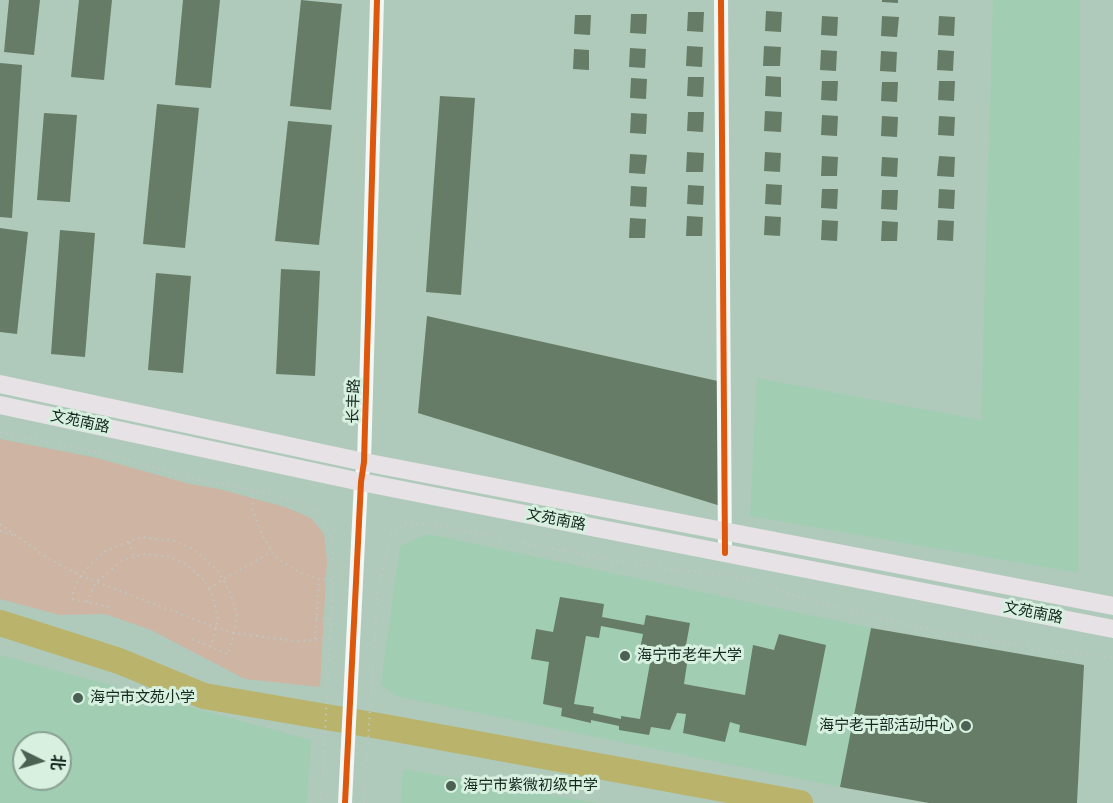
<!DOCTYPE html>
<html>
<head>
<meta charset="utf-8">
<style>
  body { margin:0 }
  #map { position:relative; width:1113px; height:803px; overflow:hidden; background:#afcaba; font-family:Merriweather,"Noto Sans SC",serif }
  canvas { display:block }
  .north { position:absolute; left:12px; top:731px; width:60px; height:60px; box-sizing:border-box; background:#d7f0e0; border:2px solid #89a092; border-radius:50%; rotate:95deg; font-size:16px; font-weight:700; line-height:24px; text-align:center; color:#14281d }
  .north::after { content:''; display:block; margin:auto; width:21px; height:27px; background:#4a6154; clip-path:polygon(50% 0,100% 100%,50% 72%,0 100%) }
</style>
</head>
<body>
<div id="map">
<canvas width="1113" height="803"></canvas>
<div class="north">北</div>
</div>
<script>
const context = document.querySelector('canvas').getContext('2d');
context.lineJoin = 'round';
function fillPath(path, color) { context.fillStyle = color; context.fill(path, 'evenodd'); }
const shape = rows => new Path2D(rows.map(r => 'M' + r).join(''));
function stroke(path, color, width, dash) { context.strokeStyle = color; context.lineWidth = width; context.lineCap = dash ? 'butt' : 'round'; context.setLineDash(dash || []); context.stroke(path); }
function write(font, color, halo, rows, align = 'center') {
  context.font = font + ' Merriweather,"Noto Sans SC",serif'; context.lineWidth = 6; context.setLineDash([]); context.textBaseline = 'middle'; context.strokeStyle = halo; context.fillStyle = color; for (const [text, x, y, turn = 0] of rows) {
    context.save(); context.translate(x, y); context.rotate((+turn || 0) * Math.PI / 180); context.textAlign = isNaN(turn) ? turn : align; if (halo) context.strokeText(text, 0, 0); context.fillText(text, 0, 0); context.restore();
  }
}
fillPath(shape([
  [993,0,1080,0,1078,573,750,516,757,378,981,420],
  [428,534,871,628,840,787,396,696,381,685,400,546],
  [0,655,311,740,307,803,0,803],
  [24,743,60,743,60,779,24,779],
  [403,769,598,803,401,803]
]), '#a1cdb3');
fillPath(shape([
  [0,439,97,458,190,484,219,489,285,507,311,518,324,534,327,560,320,687,245,679,151,630,105,614,60,615,0,599]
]), '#ceb4a2');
stroke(shape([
  [0,623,119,661,204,696,390,728,800,803]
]), '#b9b36b', 26);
fillPath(shape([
  [9,0,40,0,34,55,4,52],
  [79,0,112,0,104,80,71,77],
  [183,0,220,0,211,88,175,85],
  [301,0,342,4,331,110,290,106],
  [882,0,898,0,898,3,882,2],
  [766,11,782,12,781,32,765,31],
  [688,12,704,12,703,32,687,31],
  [631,14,647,14,646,34,630,33],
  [575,15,591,15,590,35,574,34],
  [822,16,838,17,837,36,821,35],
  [882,16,899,17,897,37,881,36],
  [939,16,955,17,954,36,938,35],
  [687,46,703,47,702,67,686,66],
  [764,46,781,47,780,66,763,66],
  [630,48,646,49,645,68,629,67],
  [574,49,589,50,589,70,573,69],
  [821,50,837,51,836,71,820,70],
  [938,50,954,51,953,71,937,70],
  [881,51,897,52,896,72,880,71],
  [0,63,22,65,12,218,0,217],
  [766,76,781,77,781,97,765,96],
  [688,77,704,77,703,97,687,96],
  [631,78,647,79,646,99,630,98],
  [822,81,838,81,837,101,821,100],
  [939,81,955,81,954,101,938,100],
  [882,82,898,82,897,102,881,101],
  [440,96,475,98,461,295,426,292],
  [157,104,199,108,185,248,143,244],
  [765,111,782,112,781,132,764,131],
  [688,112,704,112,703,132,687,131],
  [44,113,77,115,70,202,37,200],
  [631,113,647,114,646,134,630,133],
  [822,115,838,116,837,136,821,135],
  [882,116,898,117,897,137,881,136],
  [939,116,955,117,954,136,938,135],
  [288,121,332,125,319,245,275,241],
  [687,152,704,153,703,172,686,172],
  [765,152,781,153,780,172,764,171],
  [630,154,647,155,645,174,629,173],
  [822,156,838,157,837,176,821,176],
  [939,156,955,157,954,177,937,176],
  [882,157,898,158,897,177,881,176],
  [766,184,782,185,781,205,765,204],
  [688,185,704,186,703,205,687,204],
  [631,186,647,187,646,207,630,206],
  [822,189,838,189,837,209,821,208],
  [939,189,955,190,954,209,938,208],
  [882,190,898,190,897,210,881,209],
  [687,216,703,217,702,236,686,236],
  [765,216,781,217,780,236,764,235],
  [630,218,646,219,645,238,629,238],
  [822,220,838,221,837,241,821,240],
  [938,220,954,221,953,241,937,240],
  [882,221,898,222,897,241,881,241],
  [0,228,28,232,17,334,0,332],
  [60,230,95,233,85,357,51,354],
  [281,269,320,271,315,376,276,374],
  [156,273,191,276,183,373,148,370],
  [427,316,722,382,724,507,418,413],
  [560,597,604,604,602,617,644,625,646,615,690,623,684,656,688,657,684,684,745,695,753,645,774,650,779,634,826,645,806,746,739,732,740,725,730,722,725,742,683,733,686,714,677,713,670,730,651,727,649,735,619,730,619,726,591,720,591,723,561,716,562,708,543,704,549,662,531,659,536,629,553,632],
  [601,626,643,634,640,649,652,652,640,719,621,716,621,719,593,713,594,707,574,704,586,636,599,638],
  [871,628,1084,665,1077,803,929,803,840,787]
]), '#667c66');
stroke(shape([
  [0,432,113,456,195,479,266,493,294,501,319,513,333,544,333,588,321,803],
  [254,491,252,509,264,539,278,559,300,573,319,579,333,580],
  [0,524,48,558,81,576,217,628,234,633,295,641,330,639],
  [0,531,15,536],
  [129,542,134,556],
  [209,588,271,552],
  [87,602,96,582,123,560,144,554,169,557,183,562,194,571,204,580,212,594,218,619,211,647],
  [109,607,73,599,73,591,81,576,93,562,105,551,141,537,175,541,193,549,218,571,231,594,237,614,234,633,228,654,192,639],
  [316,618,331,619],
  [315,639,319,579],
  [364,803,378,587,391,535,405,523,442,526,619,562,747,578,805,599,907,625,1043,650,1113,657]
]), '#c0c7c3', 2, [1.5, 4.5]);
stroke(shape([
  [721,0,725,553],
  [345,803,361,482,364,462,377,0]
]), '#f3f7f5', 14);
stroke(shape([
  [0,384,364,462,1113,606],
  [0,405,361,482,1113,629]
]), '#e6e2e5', 18);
stroke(shape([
  [721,0,725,553],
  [345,803,361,482,364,462,377,0]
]), '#dd570d', 6);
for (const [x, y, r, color] of [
  [625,656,6,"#4a6154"],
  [78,698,6,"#4a6154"],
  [966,726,6,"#4a6154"],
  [451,786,6,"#4a6154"]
]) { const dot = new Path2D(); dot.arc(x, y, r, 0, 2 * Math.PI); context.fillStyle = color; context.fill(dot); stroke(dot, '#d7f0e0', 2); }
write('15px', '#14281d', '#d7f0e0', [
  ["长丰路",354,401,-88],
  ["文苑南路",80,422,12],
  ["文苑南路",556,520,11],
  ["文苑南路",1033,613,11]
]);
write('15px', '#14281d', '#d7f0e0', [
  ["海宁市老年大学",637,656],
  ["海宁市文苑小学",90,698],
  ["海宁老干部活动中心",954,726,"right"],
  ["海宁市紫微初级中学",463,786]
], 'left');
</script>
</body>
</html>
